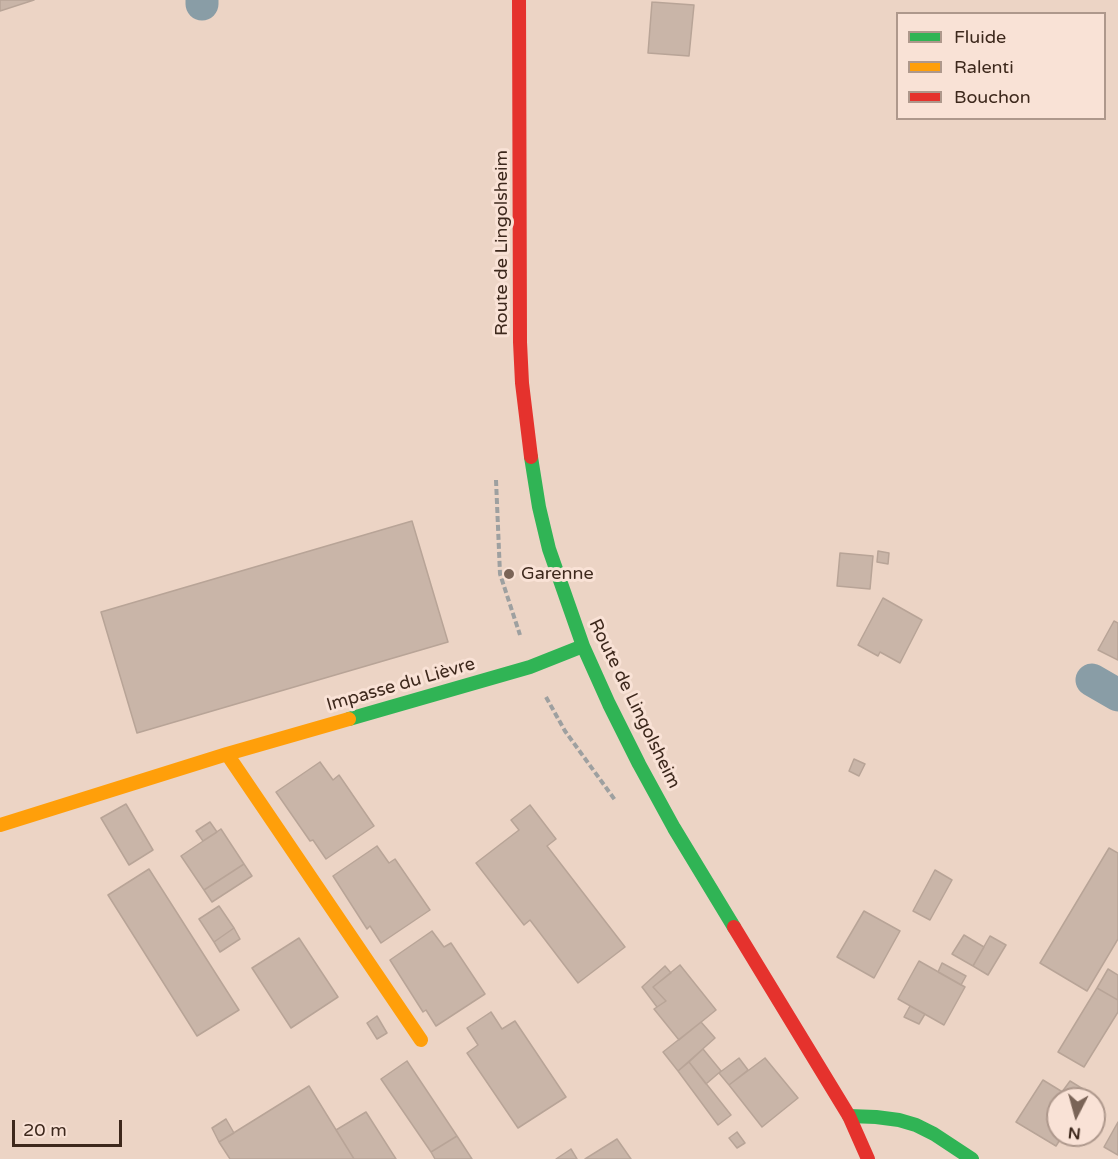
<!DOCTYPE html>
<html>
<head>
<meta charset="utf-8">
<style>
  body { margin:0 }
  #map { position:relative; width:1118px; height:1159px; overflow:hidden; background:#ecd4c5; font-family:"Varela Round",sans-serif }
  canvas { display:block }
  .legend { position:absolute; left:896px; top:12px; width:210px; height:108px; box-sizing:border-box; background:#f9e2d6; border:2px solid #ae988c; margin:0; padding:8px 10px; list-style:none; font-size:18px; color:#3d281c }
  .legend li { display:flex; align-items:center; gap:12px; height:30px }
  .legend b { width:30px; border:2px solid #ae988c }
  .north { position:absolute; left:1046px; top:1087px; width:60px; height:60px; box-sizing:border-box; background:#f9e2d6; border:2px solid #ae988c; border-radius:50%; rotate:186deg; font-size:16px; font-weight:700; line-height:24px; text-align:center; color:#3d281c }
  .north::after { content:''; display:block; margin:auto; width:21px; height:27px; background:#7a6457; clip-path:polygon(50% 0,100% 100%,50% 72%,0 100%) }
  .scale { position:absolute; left:12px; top:1120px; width:110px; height:27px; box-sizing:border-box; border:3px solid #3d281c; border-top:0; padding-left:8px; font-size:18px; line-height:21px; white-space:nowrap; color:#3d281c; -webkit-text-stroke:4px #f9e2d6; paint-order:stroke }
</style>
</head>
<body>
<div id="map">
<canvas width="1118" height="1159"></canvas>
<ul class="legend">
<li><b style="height:8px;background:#30b455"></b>Fluide</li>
<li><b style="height:8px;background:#ff9f0a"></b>Ralenti</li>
<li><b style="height:8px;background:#e5322d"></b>Bouchon</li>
</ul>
<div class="north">N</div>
<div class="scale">20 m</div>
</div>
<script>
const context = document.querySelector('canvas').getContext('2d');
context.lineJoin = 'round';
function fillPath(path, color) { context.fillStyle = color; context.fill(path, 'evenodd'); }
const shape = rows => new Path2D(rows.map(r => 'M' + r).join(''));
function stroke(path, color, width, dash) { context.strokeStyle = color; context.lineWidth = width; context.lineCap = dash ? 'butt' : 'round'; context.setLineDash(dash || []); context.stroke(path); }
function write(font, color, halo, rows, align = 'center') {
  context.font = font + ' "Varela Round",sans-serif'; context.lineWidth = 6; context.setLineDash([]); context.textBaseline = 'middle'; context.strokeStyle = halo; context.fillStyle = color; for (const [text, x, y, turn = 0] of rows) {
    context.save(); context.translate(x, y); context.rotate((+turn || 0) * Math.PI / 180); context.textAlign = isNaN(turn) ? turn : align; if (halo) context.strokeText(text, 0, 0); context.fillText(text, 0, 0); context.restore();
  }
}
const building = shape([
  [0,0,34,0,0,11,0,0],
  [652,2,694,5,689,56,648,53,652,2],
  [412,521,448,642,137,733,101,612,412,521],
  [878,551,889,553,888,564,877,562,878,551],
  [840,553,873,556,870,589,837,586,840,553],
  [883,598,922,620,900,663,880,652,878,656,858,645,883,598],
  [1114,621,1118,623,1118,660,1098,650,1114,621],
  [854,759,865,764,859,776,849,771,854,759],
  [320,762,333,780,339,775,374,826,326,859,313,840,310,841,276,792,320,762],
  [126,804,153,850,129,865,101,818,126,804],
  [530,805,556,839,547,846,625,947,578,983,530,920,524,925,476,863,519,830,511,820,530,805],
  [210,822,217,832,203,841,196,831,210,822],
  [221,829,244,864,204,890,181,856,221,829],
  [377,846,389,863,395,859,430,910,381,943,370,926,367,929,333,876,377,846],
  [1109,848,1118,853,1118,939,1087,991,1040,963,1109,848],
  [244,864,252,876,212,902,204,890,244,864],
  [149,869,239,1010,197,1036,108,895,149,869],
  [935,870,952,880,930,920,913,911,935,870],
  [219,906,234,928,214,942,199,919,219,906],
  [864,911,900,931,874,978,837,957,864,911],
  [234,928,240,939,220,952,214,942,234,928],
  [432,931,444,947,451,943,485,994,436,1026,426,1010,423,1012,390,960,432,931],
  [964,935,984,947,973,966,952,954,964,935],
  [990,936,1006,945,988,975,973,966,990,936],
  [299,938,338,997,291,1028,252,968,299,938],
  [919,961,965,987,944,1025,898,999,919,961],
  [942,963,966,976,961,985,938,972,942,963],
  [680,965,716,1010,679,1040,654,1009,666,1001,653,987,680,965],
  [665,966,671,973,653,987,666,1001,657,1007,642,987,665,966],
  [1108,969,1118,975,1118,1000,1097,988,1108,969],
  [1097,988,1118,1000,1118,1012,1084,1067,1058,1052,1097,988],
  [910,1006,925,1014,919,1024,904,1017,910,1006],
  [491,1012,502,1029,515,1021,566,1097,518,1128,467,1053,478,1045,467,1028,491,1012],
  [377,1016,387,1033,377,1039,367,1023,377,1016],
  [701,1022,715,1038,678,1071,663,1052,701,1022],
  [703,1049,721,1071,706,1084,689,1062,703,1049],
  [739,1058,748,1070,729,1085,719,1073,739,1058],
  [765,1058,798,1098,762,1127,729,1085,765,1058],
  [407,1061,457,1136,431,1152,381,1079,407,1061],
  [689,1062,731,1115,718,1125,678,1071,689,1062],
  [1043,1080,1074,1099,1058,1099,1058,1135,1063,1135,1056,1146,1016,1122,1043,1080],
  [1070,1081,1083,1089,1077,1099,1074,1099,1062,1092,1070,1081],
  [309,1086,354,1159,230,1159,219,1142,309,1086],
  [366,1112,396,1159,354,1159,336,1130,366,1112],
  [226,1119,234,1133,219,1142,212,1128,226,1119],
  [1118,1122,1118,1155,1104,1147,1118,1122],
  [737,1132,745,1143,737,1148,729,1138,737,1132],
  [457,1136,472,1159,435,1159,431,1152,457,1136],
  [617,1139,631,1159,585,1159,617,1139],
  [571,1149,577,1159,556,1159,571,1149]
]);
fillPath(building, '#c9b5a8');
stroke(building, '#b8a497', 1.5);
stroke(shape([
  [496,480,500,574,520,635],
  [546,697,565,731,615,800]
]), '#9ea0a0', 4, [6, 3]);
stroke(shape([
  [202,4,202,0],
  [1092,680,1118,695]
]), '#899da6', 33);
stroke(shape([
  [531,457,539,507,549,549,583,646,609,704,639,764,674,828,734,927],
  [349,719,530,667,583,646],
  [849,1116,876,1117,899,1120,916,1125,934,1134,972,1159]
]), '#30b455', 14);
stroke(shape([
  [227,754,421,1040],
  [0,825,227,754,349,719]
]), '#ff9f0a', 14);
stroke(shape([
  [519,0,520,342,522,383,531,457],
  [734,927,849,1116,868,1159]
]), '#e5322d', 14);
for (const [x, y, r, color] of [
  [509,574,6,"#7a6457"]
]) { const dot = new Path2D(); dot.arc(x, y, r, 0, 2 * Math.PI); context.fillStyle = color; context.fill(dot); stroke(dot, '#f9e2d6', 2); }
write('18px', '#3d281c', '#f9e2d6', [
  ["Route de Lingolsheim",502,243,-90],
  ["Impasse du Lièvre",401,685,-16],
  ["Route de Lingolsheim",634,704,64]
]);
write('18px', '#3d281c', '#f9e2d6', [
  ["Garenne",521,574]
], 'left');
</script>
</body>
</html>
